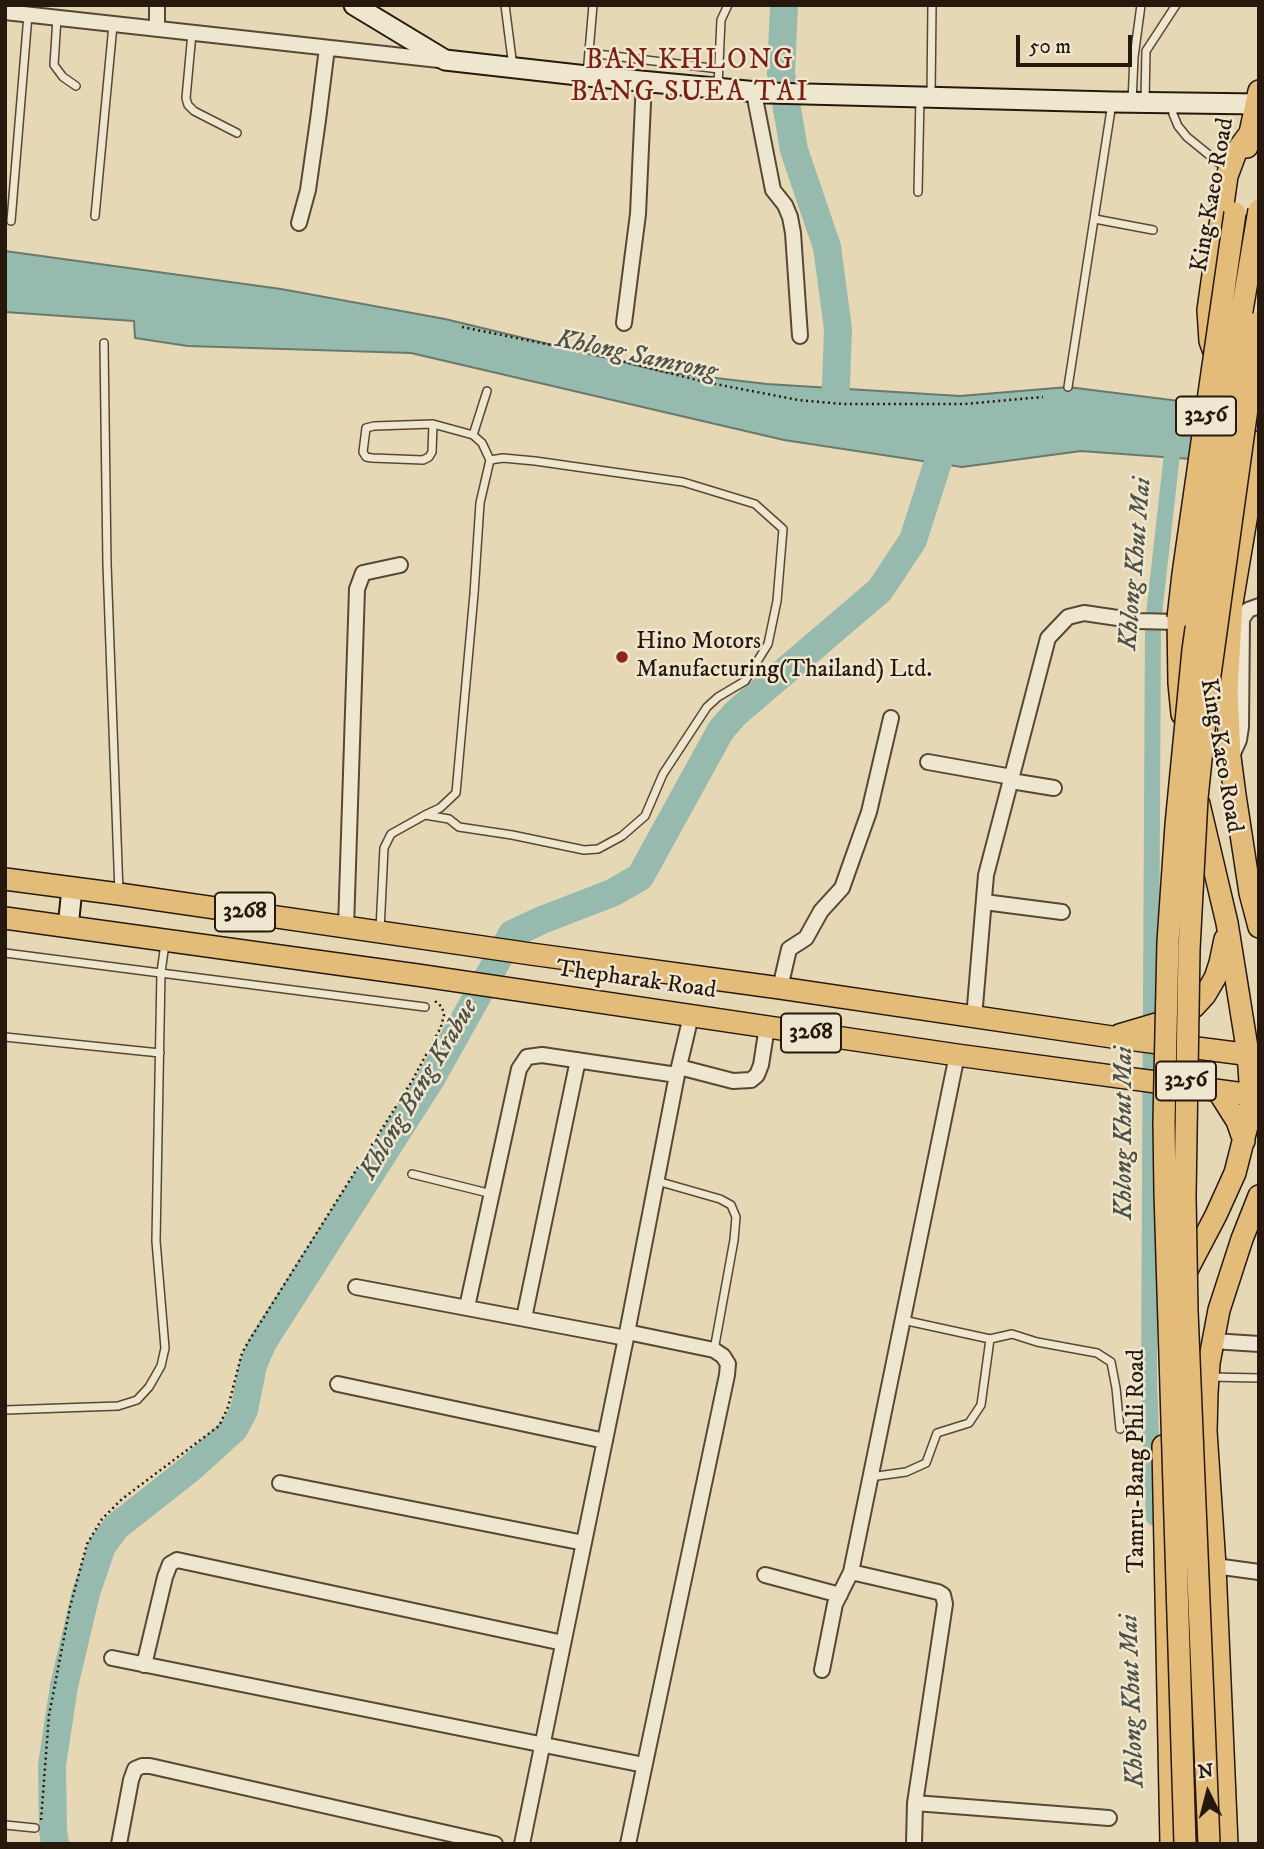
<!DOCTYPE html>
<html>
<head>
<meta charset="utf-8">
<style>
  body { margin:0 }
  #map { position:relative; width:1264px; height:1849px; overflow:hidden; background:#e7d8b5; font-family:"IM FELL DW Pica",serif }
  canvas { display:block }
  .frame { position:absolute; inset:0; border:7px solid #26180c; pointer-events:none }
  .north { position:absolute; left:1173px; top:1758px; width:70px; height:70px; -webkit-text-stroke:5px #efe6cf; paint-order:stroke; rotate:354deg; font-size:19px; font-weight:700; line-height:28px; text-align:center; color:#26180c }
  .north::after { content:''; display:block; margin:auto; width:24px; height:32px; background:#26180c; clip-path:polygon(50% 0,100% 100%,50% 72%,0 100%) }
  .scale { position:absolute; left:1016px; top:35px; width:116px; height:32px; box-sizing:border-box; border:4px solid #26180c; border-top:0; padding-left:9px; font-size:21px; line-height:24px; white-space:nowrap; color:#26180c; -webkit-text-stroke:5px #efe6cf; paint-order:stroke }
</style>
</head>
<body>
<div id="map">
<canvas width="1264" height="1849"></canvas>
<div class="frame"></div>
<div class="north">N</div>
<div class="scale">50 m</div>
</div>
<script>
const context = document.querySelector('canvas').getContext('2d');
context.lineJoin = 'round';
function fillPath(path, color) { context.fillStyle = color; context.fill(path, 'evenodd'); }
const shape = rows => new Path2D(rows.map(r => 'M' + r).join(''));
function stroke(path, color, width, dash) { context.strokeStyle = color; context.lineWidth = width; context.lineCap = dash ? 'butt' : 'round'; context.setLineDash(dash || []); context.stroke(path); }
function write(font, color, halo, rows, align = 'center') {
  context.font = font + ' "IM FELL DW Pica",serif'; context.lineWidth = 5; context.setLineDash([]); context.textBaseline = 'middle'; context.strokeStyle = halo; context.fillStyle = color; for (const [text, x, y, turn = 0] of rows) {
    context.save(); context.translate(x, y); context.rotate((+turn || 0) * Math.PI / 180); context.textAlign = isNaN(turn) ? turn : align; if (halo) context.strokeText(text, 0, 0); context.fillText(text, 0, 0); context.restore();
  }
}
const water = shape([
  [5,251,281,289,445,319,664,372,767,384,960,396,1068,387,1259,411,1259,464,1081,451,962,467,784,440,411,353,188,346,135,338,134,321,5,312,5,251]
]);
fillPath(water, '#97baae');
stroke(water, '#6a796d', 2);
stroke(shape([
  [1154,1518,1149,1378,1153,623,1174,436]
]), '#97baae', 16);
stroke(shape([
  [784,5,781,73,794,150,827,247,838,329,836,385,832,422],
  [55,1844,53,1830,52,1765,64,1686,86,1593,102,1546,116,1527,191,1468,234,1429,244,1410,253,1365,263,1342,431,1079,512,934,542,920,612,893,640,877,721,730,736,713,880,590,913,540,946,437]
]), '#97baae', 28);
const lane = shape([
  [505,5,513,67],
  [57,18,54,65,63,77,76,86],
  [192,33,186,98,188,105,194,111,237,133],
  [589,53,719,69],
  [587,75,593,5],
  [718,85,721,20,728,5],
  [931,96,932,5],
  [1145,101,1146,51,1176,5],
  [1132,102,1134,57,1141,5],
  [1172,103,1173,114,1178,126,1187,137,1219,163,1228,168],
  [918,192,920,97],
  [95,216,113,25],
  [1095,219,1153,230],
  [11,221,28,15],
  [104,343,107,564,119,893],
  [1068,387,1112,103],
  [433,424,432,452,429,457,423,460,372,458,366,457,363,452,366,428,374,426,433,424,473,435,482,443,490,460],
  [473,435,487,391],
  [380,930,384,848,391,834,425,815,440,808,456,793,474,594,480,503,490,460,503,458,535,461,683,482,755,504,783,529,777,601,768,644,745,681,718,697,707,707,663,774,645,816,622,836,598,849,584,850,512,835,459,827,449,819,425,815],
  [5,953,425,1007],
  [5,1037,160,1053],
  [412,1174,492,1194],
  [657,1181,720,1199,731,1205,736,1217,734,1240,714,1350],
  [903,1320,990,1339,1012,1334,1037,1342,1097,1353,1111,1362,1116,1388,1120,1429],
  [1210,1377,1259,1378],
  [5,1410,118,1406,137,1400,149,1387,161,1366,165,1348,156,1241,161,972,165,944],
  [870,1477,906,1472,926,1463,937,1433,969,1423,981,1405,990,1339],
  [5,1825,35,1828]
]);
const street = shape([
  [157,5,157,29],
  [5,12,439,60],
  [754,93,773,190,785,205,790,217,793,233,800,336],
  [299,223,308,190,318,120,327,48],
  [624,323,638,214,644,81],
  [1234,751,1239,740,1241,727,1242,619,1248,610,1259,606],
  [928,762,1012,777],
  [1011,781,1054,788],
  [984,902,1062,912],
  [346,927,357,589,363,573,400,565],
  [780,988,789,949,806,938,821,911,842,888,869,812,891,718],
  [974,1018,986,875,1048,638,1068,617,1084,613,1138,621,1178,622],
  [679,1067,733,1081,751,1080,757,1075,761,1065,767,1027],
  [356,1287,626,1338],
  [467,1307,519,1069,527,1057,542,1055,677,1075],
  [524,1318,578,1060],
  [627,1332,714,1350,723,1356,728,1364,727,1375,628,1844],
  [1213,1341,1259,1344],
  [338,1384,605,1441],
  [280,1483,584,1543],
  [1215,1566,1259,1572],
  [765,1575,840,1595],
  [112,1658,644,1765],
  [144,1665,165,1577,170,1564,177,1560,563,1643],
  [822,1670,835,1604,851,1572],
  [915,1803,1109,1818],
  [119,1844,131,1780,135,1769,142,1766,150,1766,495,1844],
  [522,1844,626,1338,677,1075,691,1016],
  [914,1844,915,1803,945,1604,943,1595,938,1592,851,1572,957,1055]
]);
const secondary = shape([
  [354,5,445,60,587,76,768,93,1112,102,1259,104],
  [68,927,72,889]
]);
const primary = shape([
  [1247,147,1259,91],
  [1213,349,1210,341,1208,310,1227,176,1236,152,1250,133],
  [1259,442,1232,603,1227,690,1230,757,1235,795,1250,893,1259,927],
  [1178,618,1179,683,1182,714],
  [5,879,119,894,531,954,780,988,1112,1037,1259,1056],
  [5,918,417,975,957,1055,1259,1096],
  [1119,1035,1173,1019,1194,1007,1205,995,1215,978,1220,963,1225,939],
  [1218,1091,1237,1121,1244,1141],
  [1183,1278,1216,1215,1235,1173,1248,1122,1251,1095,1248,1054,1227,923,1199,804],
  [1163,1446,1171,1844],
  [1227,1844,1215,1566,1206,1431,1207,1393,1209,1363,1219,1310,1242,1239,1259,1196]
]);
stroke(lane, '#564836', 10);
stroke(street, '#564836', 18);
stroke(secondary, '#26180c', 23);
stroke(primary, '#26180c', 24);
stroke(shape([
  [462,327,581,351,705,382,798,400,843,404,964,404,1043,397],
  [41,1820,49,1715,70,1607,87,1544,102,1519,122,1499,219,1426,228,1407,242,1353,247,1344,412,1081,441,1027,444,1015,442,1007,435,1001]
]), '#26180c', 2.5, [2, 3.5]);
stroke(lane, '#efe6cf', 7);
stroke(street, '#efe6cf', 14);
stroke(secondary, '#efe6cf', 19);
stroke(primary, '#e4bc7a', 21);
const primaryBridge = shape([
  [1178,618,1183,574,1235,213],
  [1185,1844,1165,1193,1164,1122,1168,942,1176,825,1193,650,1235,352,1259,210],
  [1209,1844,1187,1311,1185,1196,1189,949,1197,798,1209,682,1259,322]
]);
stroke(primaryBridge, '#26180c', 24, []);
stroke(primaryBridge, '#e4bc7a', 21);
for (const [x, y, r, color] of [
  [622,657,7,"#8f2418"]
]) { const dot = new Path2D(); dot.arc(x, y, r, 0, 2 * Math.PI); context.fillStyle = color; context.fill(dot); stroke(dot, '#efe6cf', 2.5); }
for (const [x, y, w] of [
  [1206,416,60],
  [245,912,60],
  [811,1033,60],
  [1186,1081,60]
]) { const box = new Path2D(); box.roundRect(x - w / 2, y - 19.5, w, 39, 5); context.fillStyle = '#efe6cf'; context.fill(box); stroke(box, '#26180c', 2); }
write('bold 23px', '#26180c', null, [
  ["3256",1206,416],
  ["3268",245,912],
  ["3268",811,1033],
  ["3256",1186,1081]
]);
write('24px', '#26180c', '#efe6cf', [
  ["King Kaeo Road",1214,195,-80],
  ["King Kaeo Road",1220,756,80],
  ["Thepharak Road",636,981,8],
  ["Tamru-Bang Phli Road",1138,1461,-90]
]);
write('24px', '#26180c', '#efe6cf', [
  ["Hino Motors",636,643],
  ["Manufacturing(Thailand) Ltd.",636,671]
], 'left');
write('italic 26px', '#4e5145', '#efe6cf', [
  ["Khlong Samrong",636,357,12],
  ["Khlong Khut Mai",1137,564,-85],
  ["Khlong Bang Krabue",420,1090,-59],
  ["Khlong Khut Mai",1126,1133,-90],
  ["Khlong Khut Mai",1134,1701,-92]
]);
context.letterSpacing = '2px';
write('28px', '#7a1f14', '#efe6cf', [
  ["BAN KHLONG",690,62],
  ["BANG SUEA TAI",690,94]
]);
context.letterSpacing = '0px';
</script>
</body>
</html>
